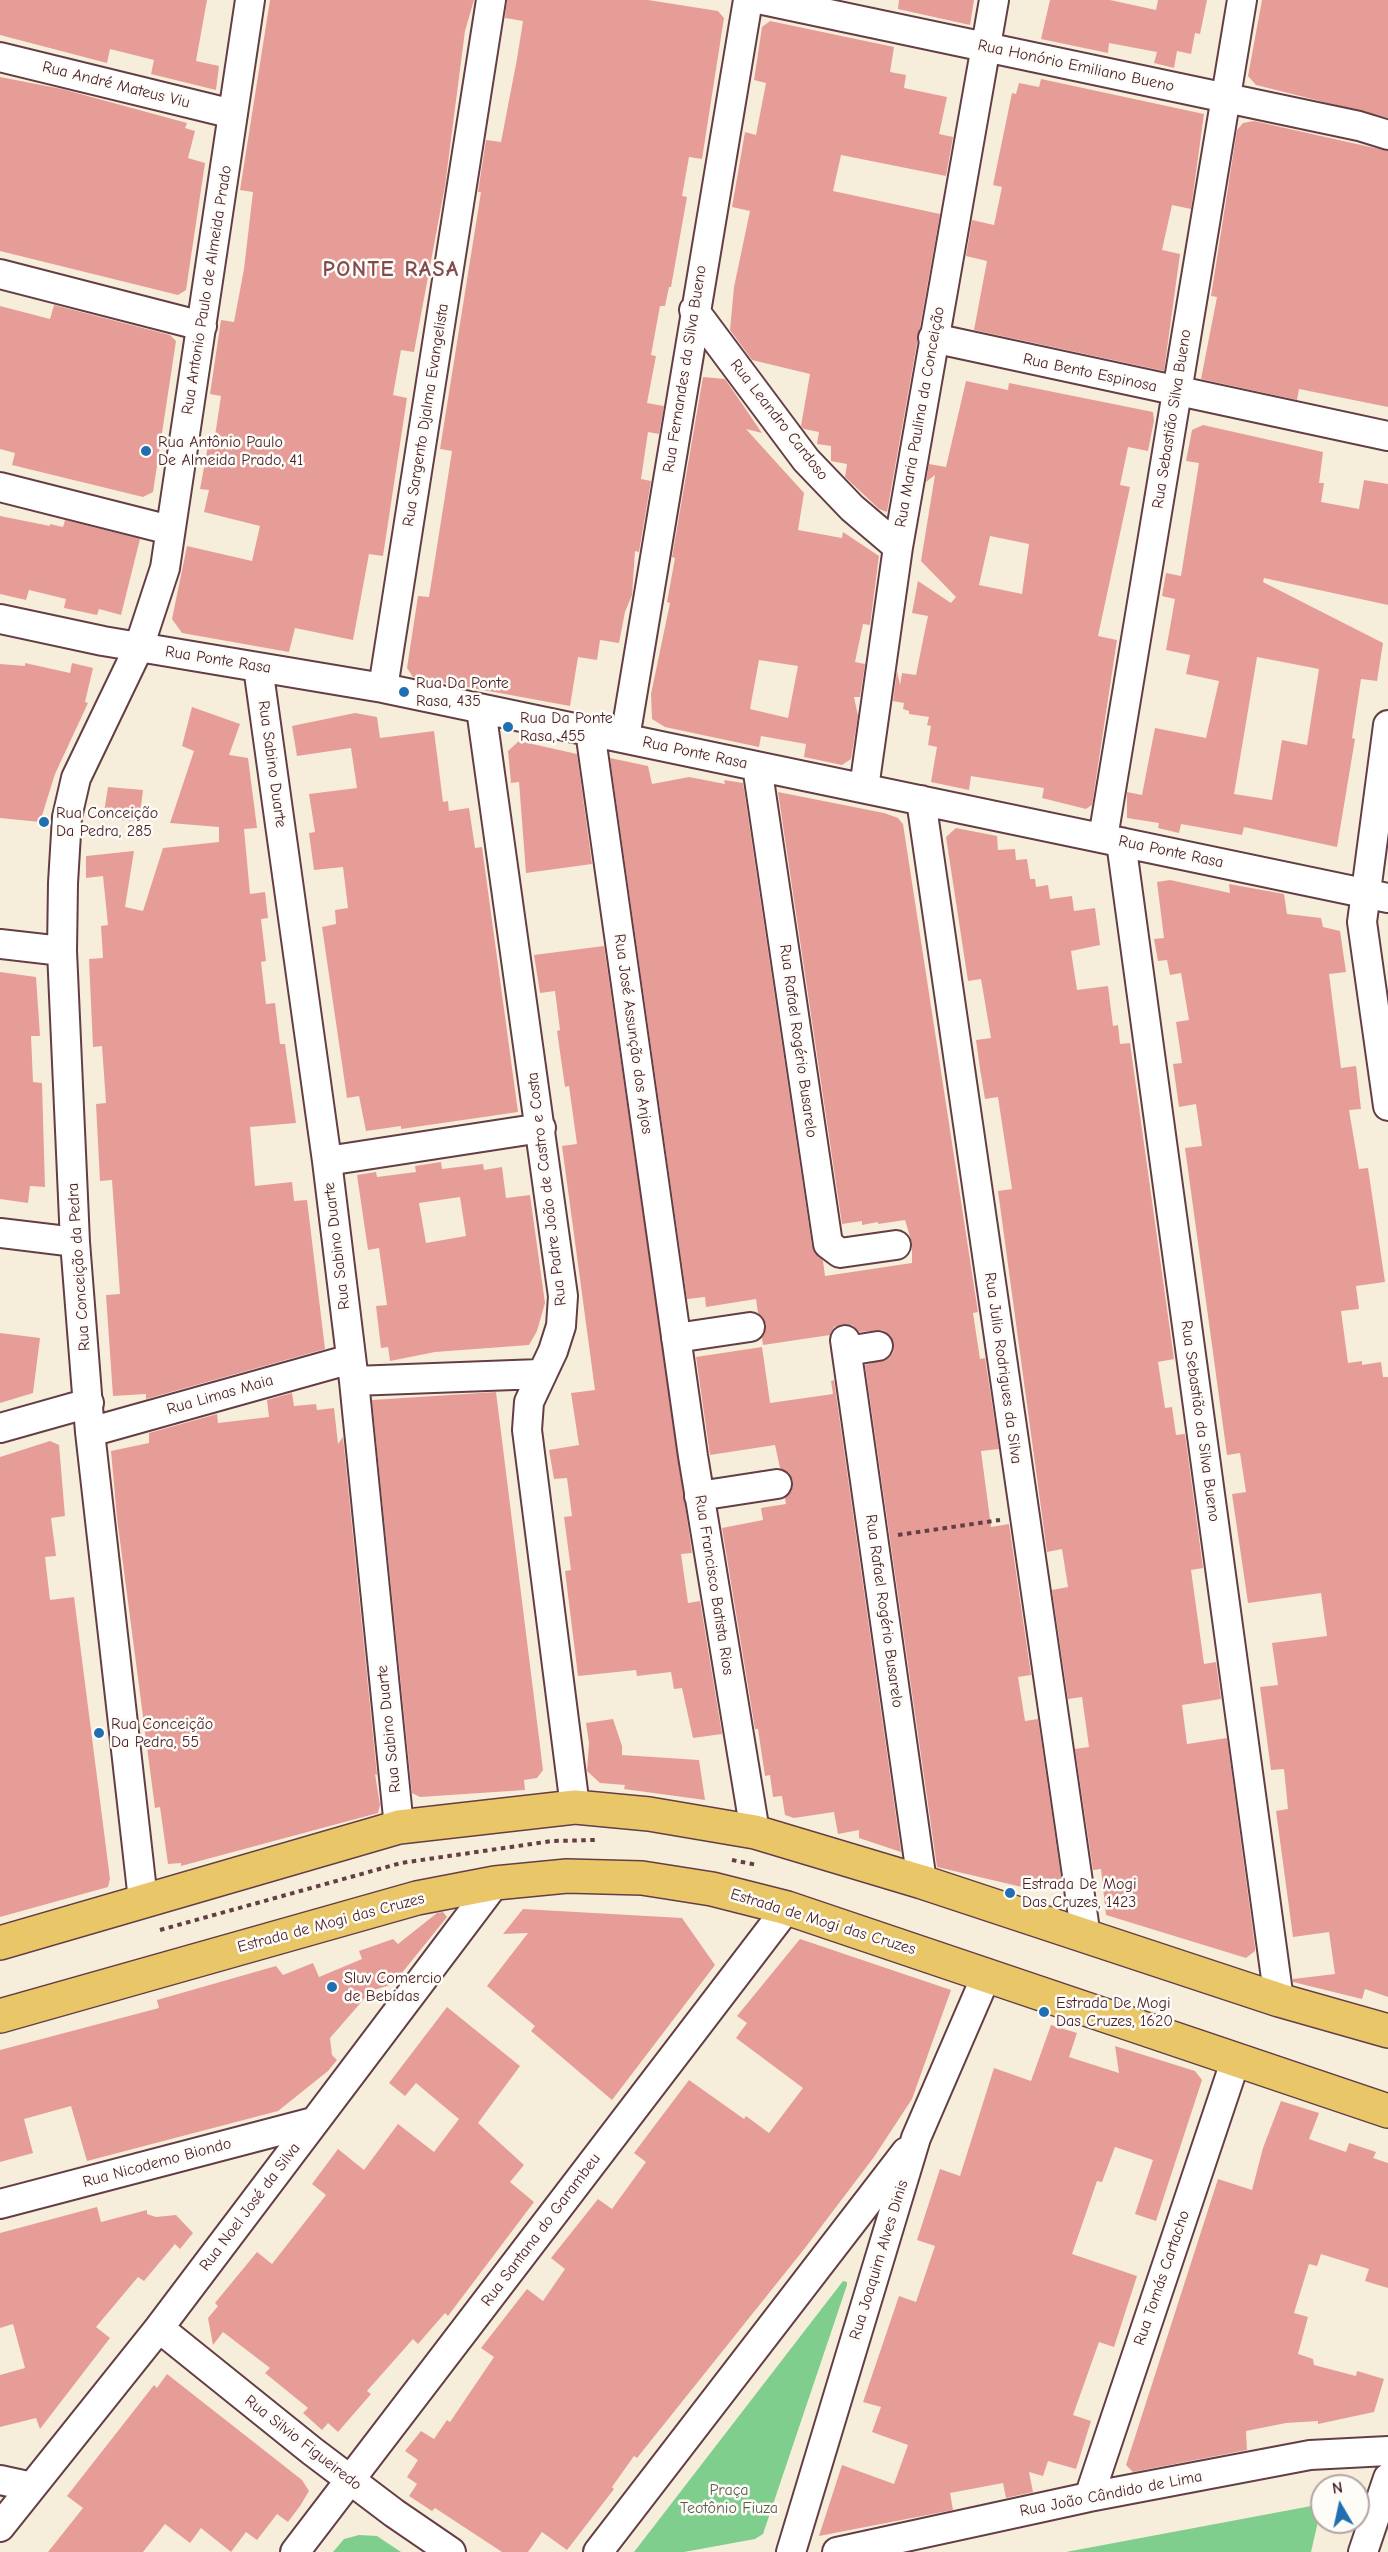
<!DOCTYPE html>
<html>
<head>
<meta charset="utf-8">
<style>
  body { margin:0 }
  #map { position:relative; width:1388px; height:2552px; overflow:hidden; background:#f6eedb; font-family:"Comic Neue",sans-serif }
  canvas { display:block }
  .north { position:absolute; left:1310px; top:2474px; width:60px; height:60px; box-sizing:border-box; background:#fdfcf7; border:2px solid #b5a4a5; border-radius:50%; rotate:351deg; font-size:16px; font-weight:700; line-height:24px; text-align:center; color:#4a1f2b }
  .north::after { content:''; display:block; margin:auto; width:21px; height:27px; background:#1f6fb2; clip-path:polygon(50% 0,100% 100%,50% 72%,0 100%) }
</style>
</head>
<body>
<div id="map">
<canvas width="1388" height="2552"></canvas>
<div class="north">N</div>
</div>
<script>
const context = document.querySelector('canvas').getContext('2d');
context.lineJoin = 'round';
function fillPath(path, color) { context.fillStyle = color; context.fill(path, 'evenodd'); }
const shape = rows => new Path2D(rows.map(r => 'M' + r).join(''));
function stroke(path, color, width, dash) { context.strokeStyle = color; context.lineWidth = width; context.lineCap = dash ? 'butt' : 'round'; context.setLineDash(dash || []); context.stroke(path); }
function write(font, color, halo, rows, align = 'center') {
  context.font = font + ' "Comic Neue",sans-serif'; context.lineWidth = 5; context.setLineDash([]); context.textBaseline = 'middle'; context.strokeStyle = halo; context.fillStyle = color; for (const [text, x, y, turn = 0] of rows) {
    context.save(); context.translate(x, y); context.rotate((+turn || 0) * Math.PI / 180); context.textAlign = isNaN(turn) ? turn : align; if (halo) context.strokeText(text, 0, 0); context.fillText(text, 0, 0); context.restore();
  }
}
fillPath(shape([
  [843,2281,847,2282,847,2285,763,2534,755,2539,684,2552,634,2552],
  [1322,2504,1311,2552,1066,2552],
  [359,2535,377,2536,401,2552,333,2552,344,2539]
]), '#7fce8e');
fillPath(shape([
  [0,0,207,0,196,61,219,66,216,90,151,74,154,60,110,49,107,63,0,35],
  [270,0,474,0,465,31,445,186,414,352,401,350,393,395,407,398,383,556,369,554,353,640,295,628,289,652,182,633,172,619,187,546,252,561,260,526,204,512,209,490,200,489,210,435,215,436,221,396,210,394,221,320,234,322,244,269,253,192,240,190],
  [507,0,648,0,718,11,724,18,702,159,689,157,682,196,687,197,671,287,669,287,665,306,660,306,651,355,656,356,647,403,664,406,659,434,648,432,641,479,651,481,639,552,635,551,632,595,625,612,619,643,600,640,597,660,578,657,570,706,413,677,407,668,418,596,429,597,445,496,452,451,440,449,481,192,478,192,486,140,501,142,517,59,523,21,505,18],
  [899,0,974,0,970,25,898,9],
  [1050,0,1110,0,1156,10,1158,0,1207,0,1200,34,1195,33,1191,54,1177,51,1174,68,1154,63,1157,52,1109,43,1108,53,1041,39],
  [1262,0,1388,0,1388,118,1256,85,1248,76],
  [770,21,894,47,890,72,906,75,904,88,947,97,939,134,953,137,946,176,841,155,833,191,940,214,887,512,879,509,845,477,847,464,831,461,831,446,817,444,819,432,804,429,801,426,810,374,752,360,730,330,734,287,750,211,732,207,745,132,756,135,766,83,754,80,762,27],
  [0,77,62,89,187,123,185,128,195,131,188,158,205,163,186,290,178,295,0,251],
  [1041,79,1204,114,1191,209,1172,205,1162,250,1180,254,1164,371,974,330,987,261,966,256,972,220,994,225,1002,187,993,185,1012,93,1016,94,1019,83,1039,87],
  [1254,121,1388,151,1388,407,1299,389,1297,400,1201,379,1217,297,1211,296,1237,130,1243,123],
  [54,305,170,335,176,341,153,492,143,497,12,465,15,453,0,449,0,306,50,319],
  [703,377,725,379,762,433,746,429,804,493,798,530,842,538,843,532,879,556,870,625,863,624,855,662,865,664,860,697,854,697,858,716,851,759,842,765,804,757,806,744,761,736,759,747,665,727,652,719,651,694,670,603,667,602,675,558,672,557],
  [759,660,798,666,788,718,750,709],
  [966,381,1008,390,1009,383,1153,412,1154,421,1148,451,1128,447,1120,485,1130,487,1098,636,1117,640,1092,805,1086,809,1042,798,1044,788,971,776,969,790,931,782,937,747,928,745,931,726,927,725,929,717,909,714,909,711,903,709,904,703,893,701,897,671,900,685,902,673,916,675,924,635,928,616,912,613,918,581,951,603,956,597,921,561,935,475,926,482,929,464,946,467],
  [990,536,1029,544,1022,594,979,585],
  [1203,425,1323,452,1319,483,1324,483,1321,502,1359,509,1364,480,1388,484,1388,605,1264,578,1263,582,1383,643,1377,681,1361,679,1352,738,1355,739,1337,847,1244,827,1242,835,1181,824,1179,833,1158,828,1159,823,1127,818,1127,792,1142,795,1155,728,1206,738,1219,681,1186,674,1190,655,1166,650,1175,599,1162,596,1166,573,1181,576,1199,463,1186,461,1192,430],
  [1257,657,1319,669,1307,745,1282,740,1272,800,1234,794],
  [0,516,50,526,50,524,63,527,65,520,140,539,121,615,99,609,97,615,64,608,66,599,29,590,26,600,0,594],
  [25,663,70,673,72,663,93,668,85,702,88,703,55,774,40,822,0,818,0,664,25,666],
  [192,707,240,724,229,755,248,758,257,828,244,829,250,894,265,892,268,918,261,919,266,961,261,962,266,1004,275,1003,280,1044,285,1044,296,1123,250,1127,255,1186,292,1182,294,1201,307,1200,325,1349,146,1399,146,1394,113,1396,106,1295,120,1294,112,1180,100,1181,96,1104,106,1103,102,1046,93,1047,89,959,103,958,101,926,108,925,103,876,86,878,86,856,134,851,125,907,143,911,163,848,219,842,219,827,170,823,194,751,182,746],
  [355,713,377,717,380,738,434,731,443,802,448,801,449,811,469,808,475,848,482,847,518,1112,401,1129,401,1126,366,1131,359,1096,347,1098,322,927,336,924,335,910,348,908,343,867,314,870,309,833,315,832,309,794,357,788,351,748,297,756,292,726],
  [519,741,577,754,592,864,526,873,519,782,511,783,508,751],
  [610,758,648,766,652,784,689,777,725,784,724,780,743,783,812,1246,823,1261,825,1276,912,1263,912,1243,905,1220,878,1224,878,1222,862,1225,862,1221,842,1224,778,792,884,813,898,818,903,824,978,1312,973,1313,980,1359,985,1358,999,1449,981,1451,991,1527,1009,1524,1031,1675,1018,1677,1025,1721,1038,1719,1062,1884,1026,1888,937,1867,865,1365,889,1358,894,1351,891,1336,883,1330,859,1332,852,1325,843,1324,834,1327,830,1335,763,1345,762,1338,766,1324,758,1313,756,1299,706,1307,705,1297,687,1299],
  [108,787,143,790,139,821,103,819],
  [956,828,997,836,998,850,1015,849,1016,860,1027,859,1030,879,1035,879,1036,887,1048,885,1050,899,1072,896,1074,911,1095,908,1100,945,1071,951,1077,990,1108,986,1113,1026,1118,1025,1120,1044,1130,1043,1174,1359,1158,1362,1165,1408,1172,1407,1176,1435,1185,1434,1203,1568,1191,1570,1204,1664,1216,1662,1221,1699,1182,1705,1187,1744,1227,1738,1255,1947,1255,1951,1246,1958,1106,1915,1101,1869,1093,1870,1075,1749,1089,1747,1082,1697,1068,1699,1052,1590,1068,1587,1062,1549,1047,1552,998,1191,1012,1189,998,1097,985,1099,980,1069,976,1040,991,1038,981,979,968,981,946,837],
  [1170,880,1230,893,1229,884,1284,894,1287,914,1321,918,1323,927,1340,931,1346,972,1329,974,1341,1068,1356,1066,1361,1109,1349,1110,1359,1169,1368,1168,1385,1282,1356,1286,1359,1309,1341,1311,1348,1363,1362,1361,1362,1365,1381,1362,1383,1377,1388,1377,1388,1997,1365,1989,1362,1999,1293,1982,1293,1979,1335,1974,1329,1932,1293,1937,1276,1811,1288,1809,1284,1769,1271,1770,1260,1687,1278,1685,1272,1643,1327,1636,1321,1593,1248,1603,1232,1494,1246,1492,1240,1453,1227,1455,1185,1148,1202,1146,1196,1104,1179,1107,1173,1064,1182,1063,1176,1022,1189,1020,1181,973,1170,975,1167,960,1158,961,1154,939,1164,938,1157,882],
  [604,946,692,1553,681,1554,688,1603,700,1601,722,1734,693,1738,682,1688,674,1689,671,1672,637,1676,636,1670,578,1676,565,1571,571,1570,564,1517,572,1516,567,1478,554,1479,549,1450,579,1445,571,1393,595,1390,562,1146,577,1144,569,1086,565,1087,557,1031,560,1030,555,991,540,993,534,955],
  [0,972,36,977,40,1036,31,1036,33,1082,42,1083,45,1187,30,1186,28,1203,0,1199],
  [441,1162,442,1169,483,1164,484,1170,502,1167,506,1198,530,1195,545,1303,537,1331,529,1345,435,1352,390,1361,388,1347,381,1348,376,1306,387,1305,379,1248,368,1250,357,1175,376,1172,377,1177,416,1172,415,1166],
  [460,1197,466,1236,426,1243,419,1203],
  [0,1333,40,1338,33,1393,0,1403],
  [762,1347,770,1403,833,1394,831,1381,834,1380,901,1852,859,1838,859,1830,838,1834,834,1812,794,1818,785,1815,782,1796,773,1797,770,1775,765,1776,758,1729,755,1729,722,1528,763,1520,761,1508,786,1504,785,1498,792,1490,793,1481,789,1473,780,1468,775,1445,710,1455,696,1357],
  [496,1392,543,1770,537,1778,524,1780,525,1790,420,1797,412,1793,372,1400],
  [292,1393,294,1406,316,1404,317,1410,334,1408,338,1444,343,1437,377,1775,375,1774,380,1805,378,1813,181,1866,181,1863,168,1864,160,1807,155,1808,117,1518,111,1451,149,1443,149,1433,217,1414,218,1423,269,1417,267,1400],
  [50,1441,59,1445,65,1516,51,1518,56,1556,45,1557,50,1600,74,1597,110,1879,108,1887,0,1917,0,1457],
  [613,1719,622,1746,622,1755,699,1760,705,1800,624,1789,625,1785,600,1783,587,1771,589,1743,586,1723],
  [523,1909,682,1918,715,1965,612,2100,531,2031,535,2026,487,1986,528,1933,503,1934],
  [443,1912,447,1917,393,1984,371,1991,330,2038,332,2055,337,2060,328,2071,278,2111,87,2161,71,2106,24,2119,33,2153,0,2162,0,2050,159,2008,157,2000,276,1966,283,1975,313,1963,319,1977,362,1959,359,1951,393,1939,398,1944,437,1913],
  [800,1939,951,1990,912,2099,874,2157,805,2248,637,2458,634,2456,612,2487,614,2489,567,2550,542,2532,528,2552,502,2552,435,2508,432,2511,409,2496,417,2484,407,2477,418,2460,405,2451,421,2431,434,2439,447,2420,450,2422,494,2357,481,2348,527,2289,543,2301,565,2269,551,2258,598,2199,612,2209,646,2162,634,2153,689,2080,744,2119,746,2116,769,2133,803,2088,736,2038,747,2023,737,2016],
  [447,2007,520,2066,478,2123,524,2165,510,2182,534,2202,448,2316,445,2313,418,2344,413,2339,367,2391,371,2394,338,2432,328,2423,322,2430,303,2413,308,2408,265,2373,270,2368,223,2332,213,2345,208,2318,218,2306,215,2303,257,2252,272,2264,326,2195,312,2184,338,2149,364,2170,398,2124,434,2152,459,2119,416,2083,405,2096,389,2083],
  [1051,2025,1077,2033,1069,2057,1119,2073,1115,2046,1195,2071,1202,2080,1156,2221,1135,2214,1153,2160,1115,2147,1102,2182,1097,2181,1072,2254,1137,2276,1114,2347,1099,2342,1073,2415,1091,2421,1076,2469,1048,2461,1043,2476,1029,2472,1033,2492,1006,2498,1003,2483,950,2493,953,2510,819,2536,842,2465,894,2484,908,2445,872,2432,881,2407,863,2402,899,2296,916,2302,935,2246,917,2240,940,2169,960,2176,994,2068,1031,2081],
  [1281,2101,1319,2113,1309,2139,1346,2152,1349,2143,1376,2152,1373,2158,1388,2163,1388,2288,1365,2281,1369,2269,1321,2254,1317,2266,1309,2264,1294,2313,1308,2317,1298,2354,1313,2359,1314,2365,1356,2376,1357,2371,1384,2379,1374,2412,1318,2424,1318,2421,1286,2423,1246,2431,1247,2450,1133,2472,1126,2465,1218,2179,1252,2190,1263,2148],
  [97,2207,101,2222,147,2210,147,2214,156,2217,176,2215,193,2233,180,2249,175,2244,144,2281,138,2277,96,2327,110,2338,40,2429,36,2418,0,2427,0,2375,25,2368,13,2324,0,2328,0,2233],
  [167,2374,302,2480,309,2491,300,2506,288,2522,277,2514,257,2540,246,2532,231,2552,201,2528,190,2543,165,2524,143,2552,48,2552,83,2508,67,2496,154,2385,157,2388]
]), '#e79d97');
const minor = shape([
  [763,0,1359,126,1388,135],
  [0,57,233,114],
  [0,274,202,326],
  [694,310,806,460,852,508,898,547],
  [933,338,1388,436],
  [0,487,170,530],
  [0,619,103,641,383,688,1388,898],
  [258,667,327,1161,354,1381,399,1827],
  [383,688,491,0],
  [481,709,563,1296,561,1326,553,1351,529,1402,527,1430,575,1807],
  [1388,725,1362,922,1388,1106],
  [590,731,693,1456,755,1832],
  [625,738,748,0],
  [757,766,828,1244,840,1253,896,1245],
  [864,788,898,547,994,0],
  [921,800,1086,1937],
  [1103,838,1242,0],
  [1121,842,1279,2000],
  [0,944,62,951],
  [327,1161,541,1128],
  [0,1233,75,1242],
  [676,1338,750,1327],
  [845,1340,922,1882],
  [847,1351,878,1346],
  [354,1381,540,1374],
  [0,1428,89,1403],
  [90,1432,351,1359],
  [699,1496,777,1484],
  [143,1900,90,1432,75,1242,62,951,63,883,67,817,76,778,139,647,165,568,250,0],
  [0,2204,313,2122],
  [159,2328,312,2451,394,2513,451,2552],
  [0,2480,32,2487],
  [1089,2497,1236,2059],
  [0,2527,159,2328,495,1883],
  [295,2552,787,1908],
  [598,2552,906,2152],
  [791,2552,916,2138,987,1974],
  [837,2552,1089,2497,1310,2455,1388,2451],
  [1363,2552,1388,2478]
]);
const major = shape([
  [0,1943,399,1827,575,1807,649,1814,755,1832,922,1882,1279,2000,1388,2031],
  [0,2016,417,1898,495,1883,567,1876,642,1878,712,1889,787,1908,1388,2111]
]);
stroke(minor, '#643e45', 32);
stroke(major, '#643e45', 36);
stroke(shape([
  [898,1535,1000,1520],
  [732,1860,757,1865],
  [160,1930,401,1863,552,1841,595,1840]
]), '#643e45', 4, [4.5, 4.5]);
stroke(minor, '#fff', 28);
stroke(major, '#e9c769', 33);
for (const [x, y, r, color] of [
  [146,451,6,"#1f6fb2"],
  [404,692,6,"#1f6fb2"],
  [508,727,6,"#1f6fb2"],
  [44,822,6,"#1f6fb2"],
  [99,1733,6,"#1f6fb2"],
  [1010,1893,6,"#1f6fb2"],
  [332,1987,6,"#1f6fb2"],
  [1044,2012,6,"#1f6fb2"]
]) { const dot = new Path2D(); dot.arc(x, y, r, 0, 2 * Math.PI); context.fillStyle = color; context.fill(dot); stroke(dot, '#fdfcf7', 2); }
write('16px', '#4a1f2b', '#fdfcf7', [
  ["Rua Honório Emiliano Bueno",1076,66,12],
  ["Rua André Mateus Viu",116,85,14],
  ["Rua Antonio Paulo de Almeida Prado",207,290,-81],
  ["Rua Fernandes da Silva Bueno",685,369,-81],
  ["Rua Bento Espinosa",1090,373,12],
  ["Rua Sargento Djalma Evangelista",426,415,-81],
  ["Rua Maria Paulina da Conceição",920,417,-80],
  ["Rua Sebastião Silva Bueno",1172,419,-81],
  ["Rua Leandro Cardoso",779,420,52],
  ["Rua Ponte Rasa",218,660,9],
  ["Rua Ponte Rasa",695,753,12],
  ["Rua Sabino Duarte",272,764,82],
  ["Rua Ponte Rasa",1171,852,12],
  ["Rua José Assunção dos Anjos",633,1034,82],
  ["Rua Rafael Rogério Busarelo",798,1041,82],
  ["Rua Padre João de Castro e Costa",547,1189,-97],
  ["Rua Sabino Duarte",337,1246,-97],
  ["Rua Conceição da Pedra",79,1267,-94],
  ["Rua Julio Rodrigues da Silva",1003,1368,82],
  ["Rua Limas Maia",220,1395,-16],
  ["Rua Sebastião da Silva Bueno",1200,1421,82],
  ["Rua Francisco Batista Rios",714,1585,81],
  ["Rua Rafael Rogério Busarelo",884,1611,82],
  ["Rua Sabino Duarte",389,1729,-96],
  ["Estrada de Mogi das Cruzes",823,1922,17],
  ["Estrada de Mogi das Cruzes",331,1923,-15],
  ["Rua Nicodemo Biondo",157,2163,-15],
  ["Rua Noel José da Silva",250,2207,-53],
  ["Rua Santana do Garambeu",541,2230,-53],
  ["Rua Joaquim Alves Dinis",879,2260,-73],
  ["Rua Tomás Cartacho",1162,2278,-71],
  ["Rua Silvio Figueiredo",303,2443,38],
  ["Rua João Cândido de Lima",1111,2494,-11]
]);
write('16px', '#4a1f2b', '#fdfcf7', [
  ["Rua Antônio Paulo",158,442],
  ["De Almeida Prado, 41",158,460],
  ["Rua Da Ponte",416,683],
  ["Rasa, 435",416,701],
  ["Rua Da Ponte",520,718],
  ["Rasa, 455",520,736],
  ["Rua Conceição",56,813],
  ["Da Pedra, 285",56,831],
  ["Rua Conceição",111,1724],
  ["Da Pedra, 55",111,1742],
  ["Estrada De Mogi",1022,1884],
  ["Das Cruzes, 1423",1022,1902],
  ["Sluv Comercio",344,1978],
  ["de Bebidas",344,1996],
  ["Estrada De Mogi",1056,2003],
  ["Das Cruzes, 1620",1056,2021]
], 'left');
write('16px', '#5d5c4e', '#fdfcf7', [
  ["Praça",729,2490],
  ["Teotônio Fiuza",729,2508]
]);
context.letterSpacing = '1.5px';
write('bold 22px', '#814b51', '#fdfcf7', [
  ["PONTE RASA",391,270]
]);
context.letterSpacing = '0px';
</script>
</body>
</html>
